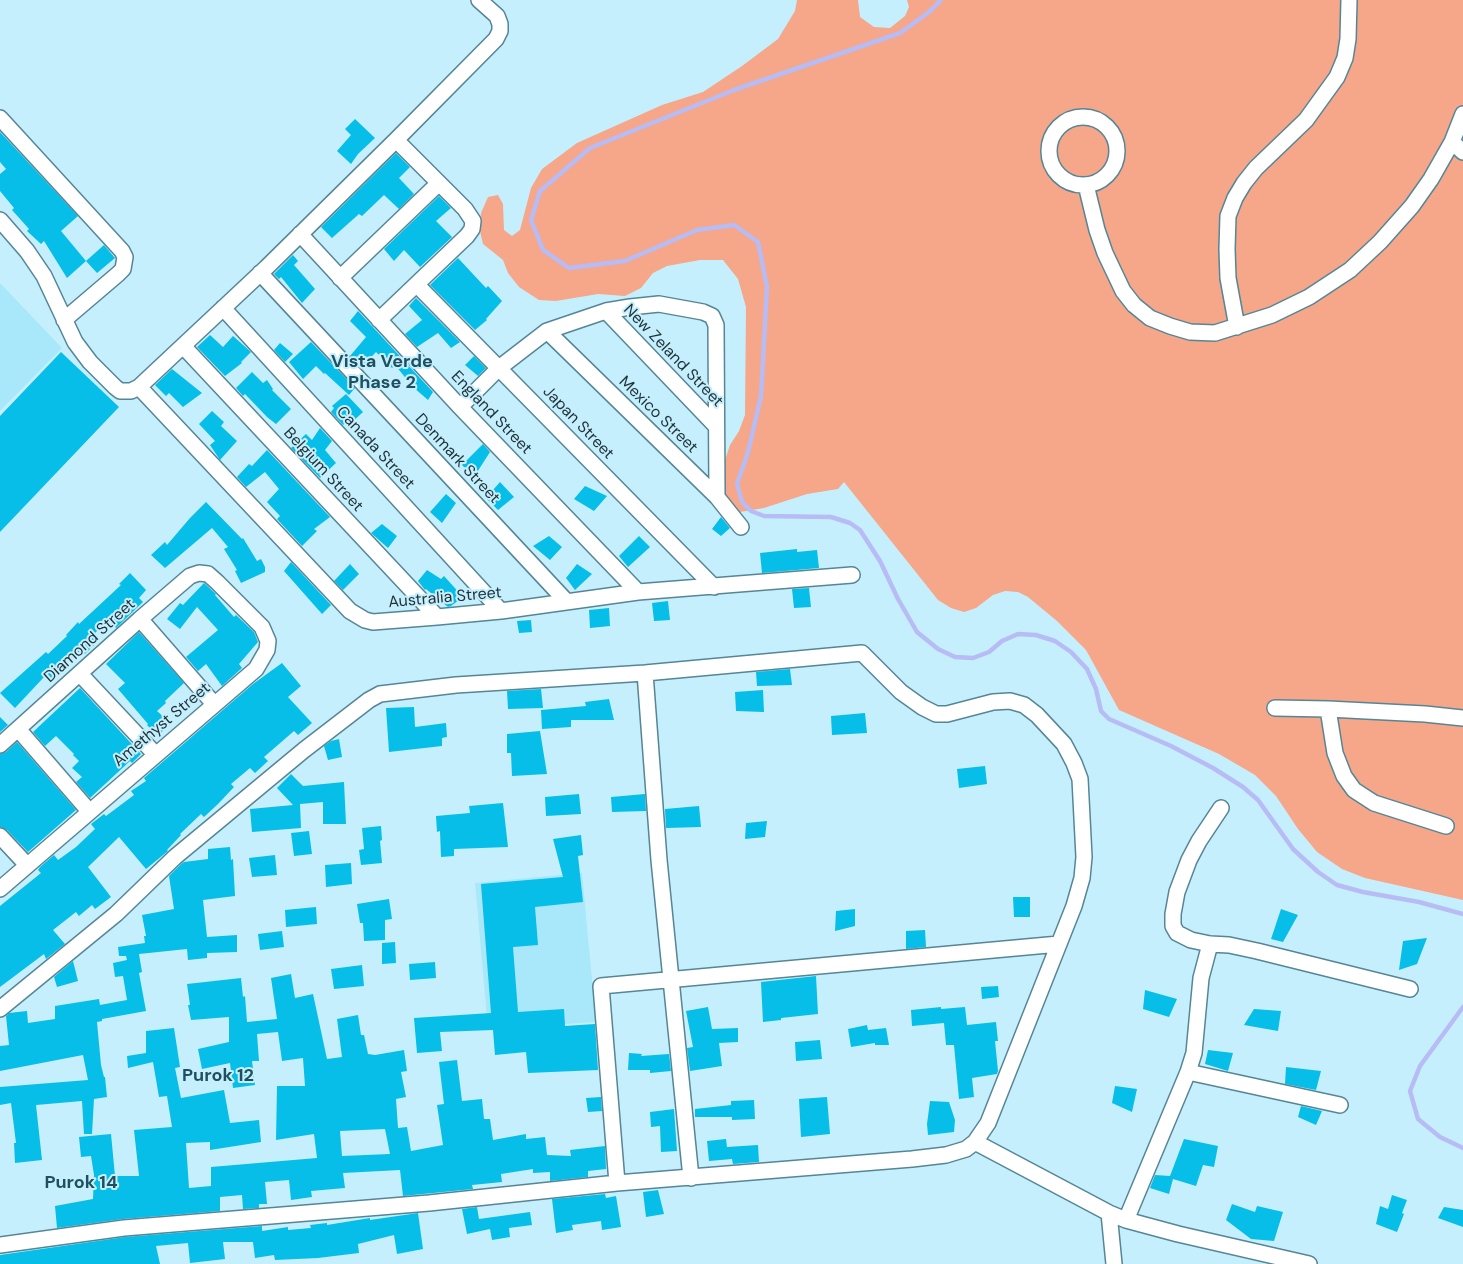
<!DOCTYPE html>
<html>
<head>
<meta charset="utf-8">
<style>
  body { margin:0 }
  canvas { display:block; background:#c6effd }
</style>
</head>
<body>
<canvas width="1463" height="1264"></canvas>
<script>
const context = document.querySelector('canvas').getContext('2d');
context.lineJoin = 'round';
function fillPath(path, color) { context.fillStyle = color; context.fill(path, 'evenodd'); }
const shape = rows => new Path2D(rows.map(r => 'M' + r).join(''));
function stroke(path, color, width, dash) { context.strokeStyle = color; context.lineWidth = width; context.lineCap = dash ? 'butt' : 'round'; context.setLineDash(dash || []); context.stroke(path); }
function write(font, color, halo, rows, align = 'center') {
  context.font = font + ' "DM Sans",sans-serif'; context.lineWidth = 4; context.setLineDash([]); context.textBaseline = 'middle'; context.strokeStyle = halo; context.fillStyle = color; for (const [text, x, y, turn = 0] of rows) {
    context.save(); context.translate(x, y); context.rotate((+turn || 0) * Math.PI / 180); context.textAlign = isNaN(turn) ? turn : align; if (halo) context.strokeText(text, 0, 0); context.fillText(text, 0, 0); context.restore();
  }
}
fillPath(shape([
  [0,283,62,348,0,411],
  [582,873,596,1022,488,1029,475,883]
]), '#a9e7fb');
fillPath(shape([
  [797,0,858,0,860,17,874,27,890,28,905,16,909,7,907,0,1463,0,1463,900,1365,878,1342,869,1317,852,1298,829,1276,796,1255,775,1219,754,1119,710,1086,650,1057,621,1028,597,1018,592,1005,591,993,595,976,608,964,612,951,608,938,600,844,482,838,489,807,494,764,508,740,512,731,507,723,492,724,463,730,445,739,431,745,415,746,307,738,279,723,260,700,260,667,266,653,273,641,288,625,296,598,294,556,301,539,300,519,287,508,273,503,260,483,244,480,231,481,213,488,197,498,195,503,204,504,230,512,236,520,230,531,188,542,169,577,143,662,105,703,92,742,66,778,39,795,11]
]), '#f6a689');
stroke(shape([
  [941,0,929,12,900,33,734,90,590,148,540,191,531,220,543,250,569,268,625,261,697,230,734,225,758,242,767,287,761,396,748,452,737,484,742,502,751,511,764,516,831,517,850,523,860,530,880,561,898,599,917,632,938,649,955,657,973,658,989,652,1002,641,1018,634,1036,635,1055,641,1071,652,1087,669,1096,689,1101,711,1109,719,1171,746,1213,768,1243,787,1258,800,1293,849,1318,872,1337,885,1363,892,1419,902,1463,914],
  [1463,1007,1420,1066,1410,1091,1418,1119,1440,1137,1463,1148]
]), '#b7bcf5', 4.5);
fillPath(shape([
  [355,119,375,138,358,154,351,164,337,151,351,135,345,129],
  [0,132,78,216,61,231,86,261,67,278,44,241,41,244,27,231,29,229,12,210,14,208,0,191,0,174,6,169,0,162],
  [396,153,410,167,399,178,414,194,399,209,384,195,362,216,359,214,332,238,321,227],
  [439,196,451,208,436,221,452,237,420,267,404,250,394,261,384,249],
  [104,245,115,258,97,273,86,261],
  [293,255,298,261,294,265,315,289,302,303,281,277,279,279,274,274],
  [458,258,486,288,488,286,502,301,486,319,487,320,475,330,430,285],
  [416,298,460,342,451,348,438,333,417,347,405,334,422,320,409,306],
  [358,311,433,392,428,400,413,387,395,365,392,368,376,352,361,368,350,356,366,337,350,321],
  [210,335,223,347,233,336,251,352,241,362,242,363,225,376,197,347],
  [311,342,355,388,349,395,325,373,324,374,316,366,303,379,289,362],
  [280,343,293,354,285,362,274,350],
  [61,352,119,407,0,532,0,416],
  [474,356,486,368,478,376,465,365],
  [172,369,202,393,183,407,169,393,166,396,155,385],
  [252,372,263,383,267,380,273,389,272,390,291,409,276,424,267,417,245,394,243,396,236,388],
  [346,394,363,412,349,425,346,422,343,425,331,412,334,408,332,406],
  [212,411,224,422,221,426,237,441,220,460,210,445,215,441,199,424],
  [320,428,332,441,325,450,336,463,320,478,291,448,306,434,312,440],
  [483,444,490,452,474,477,462,465],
  [267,450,330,517,314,529,317,531,302,546,277,519,280,516,267,502,279,489,265,472,246,487,237,477,249,464,252,466],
  [500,482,514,497,498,510,486,498],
  [585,486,607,496,594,511,574,499],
  [446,494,456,503,442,523,430,512],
  [206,502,242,539,243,538,257,561,261,559,265,567,265,572,241,583,235,571,237,570,224,549,228,547,212,528,165,568,151,555,165,542,167,545,190,518],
  [721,517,730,528,721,536,712,529],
  [382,524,397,536,388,548,371,533],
  [549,536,562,547,550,560,533,546],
  [639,536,650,547,628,567,619,556],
  [797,549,797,552,817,550,819,568,762,573,760,553],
  [291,562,331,605,322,614,284,571],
  [350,564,359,574,343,590,334,581],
  [577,564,592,574,575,590,566,578],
  [427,570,441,579,444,576,463,597,451,606,448,607,426,589,425,590,418,581],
  [130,573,146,590,139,598,143,602,116,628,109,619,92,636,97,642,85,654,81,650,61,669,63,671,50,682,45,676,15,708,0,693,46,652,48,654,67,636,66,635,78,622,79,624,121,585,119,584],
  [204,583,216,594,215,595,234,617,236,615,254,632,258,642,239,664,242,668,222,686,206,664,198,671,186,657,218,630,197,607,180,629,167,619,180,603,183,605],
  [809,588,811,607,794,608,792,589],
  [668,601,670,620,654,621,652,603],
  [609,608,610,626,590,628,589,610],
  [531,620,532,632,519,633,517,621],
  [139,632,184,683,165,701,166,703,157,711,170,723,158,736,147,725,148,724,118,689,125,683,106,664],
  [282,663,301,686,288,697,312,723,298,735,294,731,264,757,268,761,255,773,250,768,231,784,234,787,218,804,204,817,201,814,180,834,181,835,167,850,168,851,146,869,119,837,88,867,111,897,95,909,92,905,79,916,76,912,53,930,65,944,46,959,44,954,0,987,0,906,41,873,38,870,40,867,54,855,58,860,76,847,95,829,91,824,104,814,106,816,134,795,131,791,146,781,144,778,253,684],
  [790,669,792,685,757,686,756,672],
  [80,688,141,754,132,763,130,761,90,798,76,782,82,777,72,768,79,761,73,755,74,754,56,736,45,746,33,732],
  [541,689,543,708,508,709,507,691],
  [763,690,764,712,736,711,735,692],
  [609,699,614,720,571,720,571,727,542,729,541,710,586,706,585,702],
  [414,707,415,727,446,723,447,737,442,738,442,746,389,752,386,708],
  [865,713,867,733,832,735,831,716],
  [0,717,8,725,0,732],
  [540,731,547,774,512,776,511,753,507,753,507,734],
  [339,739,342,757,328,760,324,746,331,741],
  [17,742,76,810,28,852,7,830,0,827,0,754,6,752],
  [985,766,987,784,959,788,957,769],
  [291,774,303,786,344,782,346,824,323,824,323,802,300,804,301,828,252,832,250,809,293,805,277,788],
  [579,794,581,814,546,816,545,797],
  [645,794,646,811,612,812,611,797],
  [503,803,508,847,454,849,454,856,441,857,440,831,437,832,436,816,470,813,469,806],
  [699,806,701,827,666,828,665,809],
  [767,821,765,837,745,839,746,823],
  [381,826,382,840,380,841,382,863,361,865,359,850,364,849,362,828],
  [309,831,312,854,294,856,291,833],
  [581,835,583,855,578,856,583,902,535,907,538,945,513,947,518,1012,564,1009,565,1026,595,1024,598,1070,528,1073,526,1052,495,1055,493,1030,440,1032,442,1051,417,1053,414,1018,491,1013,481,884,563,877,553,839],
  [230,847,231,860,233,859,235,896,203,900,207,937,237,935,237,952,207,953,207,958,188,960,187,949,139,954,142,972,139,973,146,1011,102,1019,102,1021,97,1022,101,1065,104,1077,105,1077,107,1097,94,1099,92,1134,84,1134,82,1101,36,1105,42,1160,15,1163,14,1143,16,1143,11,1103,0,1105,0,1087,88,1080,83,1055,0,1071,0,1046,9,1045,6,1016,9,1013,27,1011,28,1023,55,1019,55,1006,99,999,100,1005,127,1000,123,976,115,977,113,963,127,960,126,956,119,956,118,947,145,943,144,936,146,936,142,915,174,909,169,876,181,864,184,862,208,859,208,849],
  [275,855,277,875,252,877,249,858],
  [351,863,352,884,326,887,325,865],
  [1013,897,1030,897,1030,917,1014,917],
  [389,899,392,919,385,920,385,940,364,941,363,923,360,923,357,904],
  [316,907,317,924,286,927,285,910],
  [855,909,855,926,835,931,836,911],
  [1281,909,1298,915,1283,942,1271,939],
  [925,930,926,947,906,949,906,931],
  [282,931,284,947,260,950,258,934],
  [1427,938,1417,964,1399,970,1403,941],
  [395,942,396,963,382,964,382,943],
  [73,961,78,981,57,987,54,977],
  [435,962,436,978,410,980,409,964],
  [362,965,364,986,334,989,331,969],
  [291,974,295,998,313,994,327,1059,342,1057,337,1019,358,1015,361,1035,364,1035,368,1054,375,1055,404,1050,407,1071,401,1072,406,1097,396,1099,398,1128,407,1127,411,1151,443,1145,437,1105,444,1104,439,1062,457,1060,462,1101,482,1099,484,1119,490,1119,493,1140,526,1134,526,1139,545,1137,547,1155,571,1156,570,1150,605,1146,606,1169,588,1171,588,1177,550,1181,550,1172,533,1173,533,1169,501,1174,502,1182,472,1185,473,1189,403,1196,400,1170,343,1173,345,1188,311,1191,312,1197,291,1200,289,1180,265,1182,267,1204,259,1204,259,1208,243,1209,242,1195,220,1197,220,1211,123,1219,57,1228,55,1206,93,1199,94,1175,91,1156,81,1157,79,1137,111,1134,115,1176,139,1176,134,1130,172,1127,167,1096,159,1097,153,1062,128,1068,127,1056,146,1053,146,1031,174,1028,180,1067,175,1068,181,1098,224,1090,230,1123,259,1120,261,1142,210,1150,210,1142,186,1143,189,1188,211,1186,211,1167,317,1158,314,1134,276,1140,277,1086,305,1086,303,1058,282,1061,278,1032,257,1034,259,1061,252,1061,255,1085,233,1088,230,1063,202,1069,198,1049,229,1042,229,1017,191,1020,188,1005,190,1005,187,984,241,978,243,997,245,996,247,1022,277,1019,271,978],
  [385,1129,390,1154,342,1156,340,1131],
  [816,976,818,1014,781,1018,781,1020,763,1022,761,982],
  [998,986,999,997,982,999,981,987],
  [1145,990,1177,999,1169,1017,1143,1009],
  [708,1007,712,1029,738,1028,738,1042,719,1043,722,1066,690,1071,687,1048,693,1047,686,1011],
  [941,1007,941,1009,965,1007,967,1025,996,1022,998,1041,995,1041,998,1071,997,1074,972,1078,974,1097,959,1099,954,1045,946,1045,944,1023,912,1026,911,1010],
  [1254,1009,1281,1011,1278,1031,1244,1025],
  [867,1025,868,1030,886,1028,889,1045,875,1045,875,1043,851,1047,848,1029],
  [820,1040,822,1059,796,1061,795,1042],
  [1208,1050,1233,1053,1228,1071,1205,1064],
  [629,1053,642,1054,641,1056,669,1054,671,1071,650,1073,650,1070,628,1070],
  [1286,1067,1321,1071,1316,1090,1285,1084],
  [1115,1086,1137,1089,1132,1112,1112,1103],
  [601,1097,602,1111,588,1112,586,1098],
  [827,1097,830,1134,801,1137,799,1099],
  [754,1100,755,1119,732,1120,732,1117,695,1117,695,1109,731,1105,731,1101],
  [930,1101,949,1102,955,1120,954,1132,928,1135,927,1124],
  [1301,1106,1322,1111,1316,1125,1298,1117],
  [674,1109,677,1151,661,1152,660,1126,651,1127,650,1112],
  [726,1139,727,1147,758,1145,759,1162,733,1164,732,1159,709,1161,707,1141],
  [1184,1139,1218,1146,1214,1167,1203,1165,1196,1186,1173,1179,1169,1194,1150,1188,1155,1175,1170,1176],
  [658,1190,664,1214,646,1217,643,1192],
  [605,1194,606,1198,616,1196,621,1227,602,1230,601,1221,572,1225,573,1230,556,1233,552,1199],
  [1392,1195,1407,1200,1402,1213,1404,1214,1397,1232,1376,1224,1380,1206,1388,1209],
  [1232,1204,1255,1212,1257,1206,1283,1212,1274,1241,1251,1239,1226,1220],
  [477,1207,479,1219,530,1212,532,1225,509,1228,510,1237,492,1240,490,1229,467,1234,462,1209],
  [1444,1207,1463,1210,1463,1227,1438,1218],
  [418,1213,423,1249,397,1254,394,1235,358,1244,359,1253,318,1258,275,1260,274,1255,255,1258,253,1242,223,1242,225,1259,190,1263,188,1243,156,1246,160,1264,0,1264,0,1255,125,1237,262,1226,262,1231,288,1227,288,1230,311,1228,310,1225,327,1223,327,1225,370,1218,370,1220]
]), '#06bee7');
const street = shape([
  '1049 151a34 34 0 1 1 68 0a34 34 0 1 1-68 0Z',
  [0,118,122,251,125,257,123,269,118,274,64,320],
  [1452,142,1463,152],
  [1086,185,1097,230,1105,253,1123,291,1134,305,1150,318,1170,326,1190,332,1215,333,1272,315,1309,297,1350,270,1380,242,1412,206,1431,179,1452,142,1463,114],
  [0,220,27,251,44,276,75,342,90,362,115,387,120,391,131,391,139,387,266,268,396,140,496,39,500,31,500,24,497,16,479,0],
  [300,234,460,407,638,592],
  [260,273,567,602],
  [340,278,439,183],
  [417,285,714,587],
  [223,308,501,611],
  [606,311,715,425],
  [379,320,467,236,472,229,473,221,465,209,396,140],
  [1237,327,1228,278,1227,249,1228,216,1235,198,1244,183,1256,168,1306,120,1337,77,1345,58,1348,39,1349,0],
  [547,331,717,497,741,527],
  [183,346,437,617],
  [139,387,350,611,365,620,373,622,437,617,501,611,638,592,852,575],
  [460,407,499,368,547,331,606,311,630,307,659,304,703,312,712,316,716,325,717,497],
  [140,619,214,704],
  [645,673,659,860,691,1178],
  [80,674,155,754],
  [1275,708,1328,709,1425,714,1463,718],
  [1328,709,1335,753,1344,776,1354,790,1374,803,1446,826],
  [18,729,89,811],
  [0,745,140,619,190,576,199,573,208,574,217,582,262,627,268,641,267,650,256,669,0,889],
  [1221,808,1199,841,1189,860,1177,892,1173,914,1173,926,1177,933,1191,940,1210,944,1229,945,1257,951,1410,989],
  [0,836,27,865],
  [0,1009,116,914,175,857,304,750,369,700,380,694,456,685,645,673,862,653,901,692,922,707,936,714,947,714,993,702,1010,701,1024,705,1037,715,1064,744,1074,763,1080,779,1084,857,1082,878,1074,906,988,1123,975,1142,966,1149,946,1155,912,1159,617,1183,429,1203,124,1228,0,1245],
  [1188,1072,1340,1105],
  [975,1142,1109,1213,1126,1220,1178,1234,1309,1264],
  [617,1183,601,986,1059,944],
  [1109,1213,1114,1264],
  [1126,1220,1188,1072,1194,1053,1201,978,1210,944]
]);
stroke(street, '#558696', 18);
stroke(street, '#fff', 15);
write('16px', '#1d3238', '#c6effd', [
  ["New Zeland Street",673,356,46],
  ["England Street",491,413,46],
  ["Mexico Street",658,415,44],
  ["Japan Street",578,423,46],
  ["Canada Street",375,448,47],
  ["Denmark Street",457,459,47],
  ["Belgium Street",323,470,47],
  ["Australia Street",445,598,-5],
  ["Diamond Street",90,641,-42],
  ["Amethyst Street",162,725,-40]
]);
write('bold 18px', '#1e505f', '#c6effd', [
  ["Vista Verde",382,362],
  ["Phase 2",382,383],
  ["Purok 12",218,1076],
  ["Purok 14",81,1183]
]);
</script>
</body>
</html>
